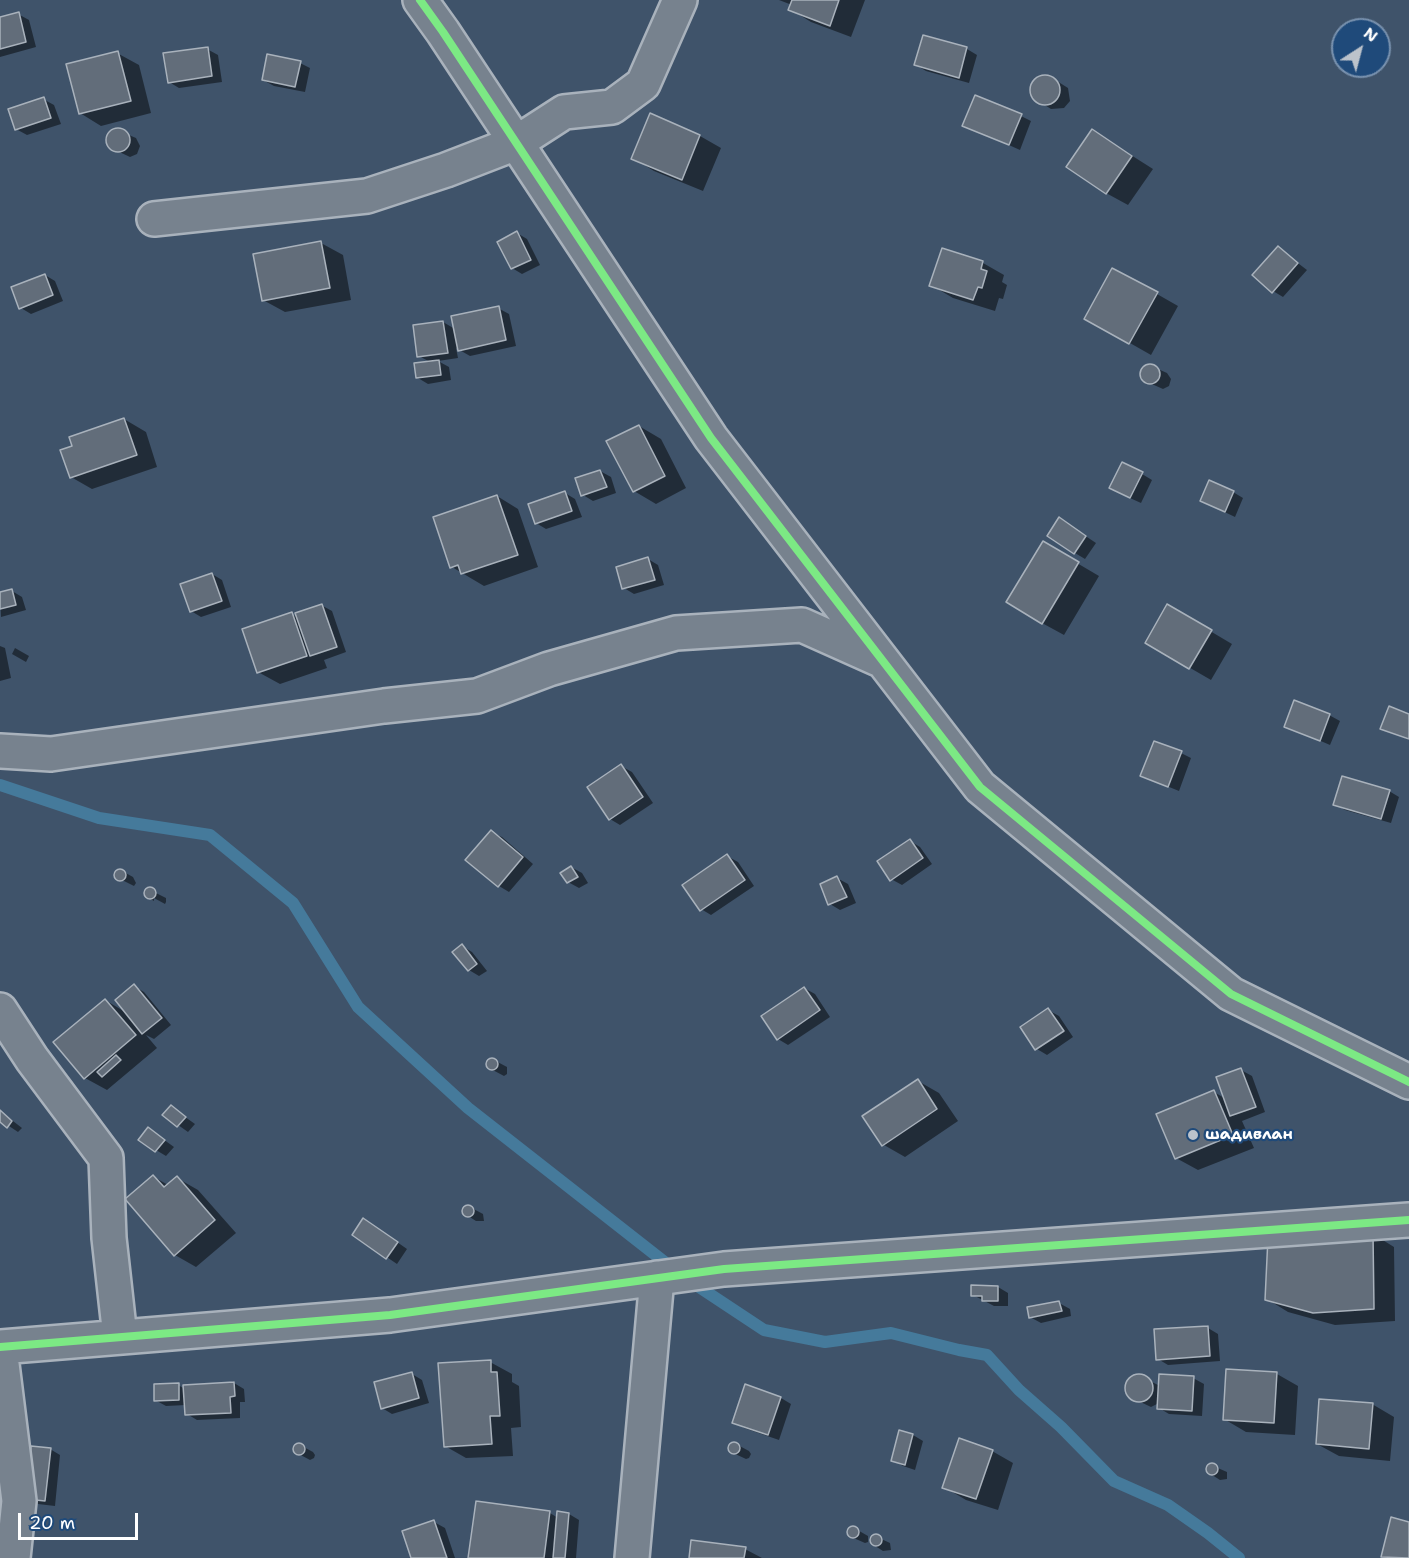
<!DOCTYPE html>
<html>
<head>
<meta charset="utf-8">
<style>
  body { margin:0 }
  #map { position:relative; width:1409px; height:1558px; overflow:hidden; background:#3f536a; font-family:"Shantell Sans",sans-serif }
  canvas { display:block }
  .north { position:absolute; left:1331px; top:18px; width:60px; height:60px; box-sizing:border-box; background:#1f4a7a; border:2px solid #7992af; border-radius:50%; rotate:36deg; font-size:16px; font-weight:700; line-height:24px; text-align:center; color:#fff }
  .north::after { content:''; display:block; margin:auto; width:21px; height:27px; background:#bcc3cb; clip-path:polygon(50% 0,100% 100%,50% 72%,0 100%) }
  .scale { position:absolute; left:18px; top:1513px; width:120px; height:27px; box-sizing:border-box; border:3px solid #fff; border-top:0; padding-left:8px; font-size:18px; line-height:21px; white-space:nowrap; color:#fff; -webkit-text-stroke:4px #1f4a7a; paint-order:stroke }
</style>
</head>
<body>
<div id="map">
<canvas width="1409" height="1558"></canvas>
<div class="north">N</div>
<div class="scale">20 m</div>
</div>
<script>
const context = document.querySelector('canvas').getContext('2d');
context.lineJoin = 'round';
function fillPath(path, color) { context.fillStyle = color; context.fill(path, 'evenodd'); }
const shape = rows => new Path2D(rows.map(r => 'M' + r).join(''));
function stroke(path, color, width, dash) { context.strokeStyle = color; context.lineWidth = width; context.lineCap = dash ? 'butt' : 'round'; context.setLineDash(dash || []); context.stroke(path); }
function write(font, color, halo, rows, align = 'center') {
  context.font = font + ' "Shantell Sans",sans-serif'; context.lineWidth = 4.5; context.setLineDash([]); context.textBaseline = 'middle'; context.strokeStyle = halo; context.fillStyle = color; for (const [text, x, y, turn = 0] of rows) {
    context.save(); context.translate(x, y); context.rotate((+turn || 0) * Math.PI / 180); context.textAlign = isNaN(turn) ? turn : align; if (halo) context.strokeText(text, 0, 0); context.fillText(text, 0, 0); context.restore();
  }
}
fillPath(shape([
  [779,0,865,0,851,37,811,22,790,9,792,5],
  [18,14,29,20,36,47,0,57,0,19],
  [924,37,967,49,977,55,969,83,926,71,916,65],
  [207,49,218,55,222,82,179,88,169,82],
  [117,53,139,65,151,113,101,126,80,113],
  [300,63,310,68,305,92,274,86,263,80],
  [1049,76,1068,88,1070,101,1064,108,1051,109,1040,102,1032,92,1033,83,1039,78],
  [43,99,54,105,61,124,27,135,16,129],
  [651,115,700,136,721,148,703,191,654,171,633,158],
  [1021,116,1031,121,1020,150,964,125],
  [117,130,136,138,140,146,137,154,130,157,111,148,107,141,110,133],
  [1093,131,1153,169,1128,205,1106,193],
  [517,233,527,239,540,265,522,274,512,268],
  [321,243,343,255,351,300,285,312,263,300],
  [1278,248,1307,270,1283,297,1273,291],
  [943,250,983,263,1004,275,1002,282,1007,285,1003,299,999,298,995,311,953,298,931,285],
  [45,275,55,281,63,301,31,314,21,308],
  [1157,294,1178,306,1151,355,1086,318],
  [498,308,509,314,516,346,470,356,456,348,458,358,438,361,449,367,451,380,428,384,418,378,430,362,419,356,443,322,455,329],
  [1149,365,1167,373,1171,379,1169,386,1163,389,1145,381,1142,375,1143,369],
  [124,419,146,432,157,467,92,489,71,477],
  [639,426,661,439,686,488,656,504,634,491],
  [600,471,611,477,616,493,593,501,583,495],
  [1142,474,1152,480,1141,503,1121,494],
  [1233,492,1243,498,1235,517,1212,506],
  [565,493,575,499,582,517,546,529,536,523],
  [497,496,518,509,538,567,484,586,452,567],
  [1069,525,1096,543,1085,559,1075,553],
  [1043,543,1099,576,1064,635,1042,623],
  [648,559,658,565,664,585,634,594,624,588],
  [212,574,222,580,231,607,201,617,191,611],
  [12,591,22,597,26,610,1,617,0,594],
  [321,605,332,611,346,652,324,660,327,668,280,684,258,672,291,614,299,618],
  [1168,606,1232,644,1211,680,1147,643],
  [0,646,5,648,11,678,0,681],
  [15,648,29,656,26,662,12,654],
  [1329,715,1340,721,1330,745,1286,726],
  [1409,715,1409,740,1382,728],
  [1181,753,1191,758,1179,791,1142,776],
  [621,766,632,772,653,803,620,825,610,819],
  [1389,791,1399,797,1391,823,1345,810,1335,804],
  [491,832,502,837,533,864,509,892,499,886,468,859],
  [910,841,920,847,932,864,902,885,891,879],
  [727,856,738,862,754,886,711,915,701,909],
  [571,867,582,873,588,883,579,888,568,882],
  [118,871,122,871,133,877,136,883,134,886,116,877],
  [837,878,848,884,856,903,840,910,830,904],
  [148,889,166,898,166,902,165,904,154,898,154,901,149,898,146,892],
  [462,946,472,952,487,971,479,976,469,970,454,952],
  [134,986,144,992,171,1025,154,1039,146,1035,157,1048,107,1090,85,1078,105,1000,127,1013],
  [804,988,815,994,830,1017,788,1045,778,1039],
  [1048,1010,1059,1016,1073,1037,1047,1055,1037,1049,1022,1028],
  [492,1059,507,1067,507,1074,504,1076,489,1068,487,1065],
  [1241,1070,1252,1076,1265,1112,1242,1121,1254,1148,1198,1170,1176,1158,1214,1092,1226,1099],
  [918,1081,939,1093,958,1121,905,1157,884,1145,865,1116],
  [171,1107,195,1124,188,1132,164,1115],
  [0,1111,22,1128,18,1132,0,1120],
  [149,1129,174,1147,166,1156,156,1150],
  [154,1177,168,1185,177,1178,198,1190,236,1233,196,1267,175,1255],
  [468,1206,483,1214,484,1221,476,1221,465,1214,464,1211],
  [374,1226,407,1249,397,1264,354,1235],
  [1373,1234,1394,1247,1395,1321,1335,1325,1288,1312,1267,1299],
  [998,1287,1008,1293,1008,1306,994,1306,973,1295],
  [1059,1303,1070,1309,1071,1316,1041,1323,1030,1317],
  [1208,1328,1218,1334,1220,1361,1168,1365,1158,1359],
  [490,1362,512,1374,512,1382,519,1386,521,1427,511,1428,513,1456,466,1458,445,1446],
  [412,1374,422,1380,429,1403,392,1414,382,1408],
  [1277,1374,1298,1386,1295,1435,1246,1432,1224,1419],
  [1138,1375,1160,1386,1193,1378,1204,1384,1202,1416,1169,1414,1159,1408,1159,1403,1151,1407,1130,1397,1126,1389,1130,1379],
  [234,1383,244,1389,245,1402,240,1402,240,1418,197,1420,187,1414,186,1405,166,1406,155,1400,178,1385,185,1389],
  [746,1386,781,1398,791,1404,779,1440,744,1428,734,1422],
  [1372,1404,1394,1417,1390,1461,1339,1456,1317,1444],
  [900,1432,913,1435,923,1441,915,1470,903,1466,892,1460],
  [734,1443,749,1451,751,1454,749,1458,746,1459,731,1452,730,1445],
  [298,1444,313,1452,315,1455,314,1458,310,1460,295,1452,295,1446],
  [50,1449,60,1455,55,1506,38,1504,27,1498],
  [992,1451,1013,1463,998,1510,966,1500,944,1487],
  [1211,1465,1227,1472,1227,1479,1220,1480,1209,1473,1207,1469],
  [477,1503,550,1513,558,1518,569,1514,579,1520,576,1558,470,1558],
  [434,1522,445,1528,455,1558,413,1558],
  [854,1528,868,1536,868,1542,865,1543,849,1536,849,1529],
  [875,1536,890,1543,891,1550,883,1551,872,1544,871,1541],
  [745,1549,762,1558,690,1558]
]), '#0007');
stroke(shape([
  [0,785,99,818,210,835,293,903,358,1007,468,1108,676,1271],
  [690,1281,764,1330,825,1342,891,1333,959,1350,987,1355,1019,1390,1061,1427,1114,1481,1168,1505,1208,1533,1239,1558]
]), '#457a9b', 12);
const building = shape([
  [792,0,839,0,830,26,788,10,792,0],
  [19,12,26,42,0,49,0,17,19,12],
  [923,35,967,47,959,78,914,65,923,35],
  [208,47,212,76,168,83,163,53,208,47],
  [118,51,131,101,79,114,66,64,118,51],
  [267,54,301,61,295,87,262,80,267,54],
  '1030 90a15 15 0 1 1 30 0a15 15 0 1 1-30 0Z',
  [975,95,1022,114,1009,145,962,126,975,95],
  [44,97,51,118,15,130,8,109,44,97],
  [650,113,700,135,682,180,631,159,650,113],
  '106 140a12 12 0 1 1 24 0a12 12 0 1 1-24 0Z',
  [1092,129,1132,156,1106,194,1066,167,1092,129],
  [517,231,531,260,511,269,497,242,517,231],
  [321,241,330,288,262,301,253,254,321,241],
  [1278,246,1298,263,1272,293,1252,275,1278,246],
  [942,248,983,261,981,269,987,271,982,288,978,287,973,300,929,286,942,248],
  [1112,268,1158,292,1129,344,1084,319,1112,268],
  [45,274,53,295,19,309,11,287,45,274],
  [499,306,506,340,458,351,451,316,499,306],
  [443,321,448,353,417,357,413,325,443,321],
  [439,360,441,375,416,378,414,363,439,360],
  '1140 374a10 10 0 1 1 20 0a10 10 0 1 1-20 0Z',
  [124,418,137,455,70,478,60,450,72,446,69,437,124,418],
  [639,425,665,476,633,492,606,441,639,425],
  [1122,462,1143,472,1130,498,1109,488,1122,462],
  [600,470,607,487,581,496,575,478,600,470],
  [1209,480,1234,491,1225,512,1200,501,1209,480],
  [565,491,572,511,535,524,528,504,565,491],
  [497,495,518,555,461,574,458,565,450,568,433,517,497,495],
  [1059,517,1086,536,1074,554,1047,536,1059,517],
  [1043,541,1079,562,1042,624,1006,602,1043,541],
  [648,557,655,580,622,589,616,567,648,557],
  [212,573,222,601,190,612,180,584,212,573],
  [12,589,16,605,0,609,0,592,12,589],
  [322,604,337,647,310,656,295,613,322,604],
  [1167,604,1212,630,1189,669,1145,643,1167,604],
  [292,612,307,656,257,673,242,629,292,612],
  [1294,700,1330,714,1320,741,1284,727,1294,700],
  [1389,706,1409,714,1409,739,1380,729,1389,706],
  [1154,741,1182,751,1168,787,1140,776,1154,741],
  [621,764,643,797,609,820,587,787,621,764],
  [1342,776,1390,790,1381,819,1333,805,1342,776],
  [491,830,523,857,498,887,465,860,491,830],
  [910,839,923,858,890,881,877,861,910,839],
  [727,854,745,880,700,911,682,885,727,854],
  [571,866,578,877,567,883,560,873,571,866],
  '114 875a6 6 0 1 1 12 0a6 6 0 1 1-12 0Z',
  [837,876,847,897,828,905,820,884,837,876],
  '144 893a6 6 0 1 1 12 0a6 6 0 1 1-12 0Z',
  [462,944,477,964,468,971,452,952,462,944],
  [134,984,162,1018,142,1034,115,1000,134,984],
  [804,987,820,1010,777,1040,761,1016,804,987],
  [105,999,136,1035,84,1079,53,1042,105,999],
  [1048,1008,1064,1031,1035,1050,1020,1027,1048,1008],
  [116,1055,121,1060,102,1077,97,1072,116,1055],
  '486 1064a6 6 0 1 1 12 0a6 6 0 1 1-12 0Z',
  [1241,1068,1256,1107,1230,1116,1216,1077,1241,1068],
  [918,1079,937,1109,882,1146,862,1116,918,1079],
  [1214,1090,1233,1135,1175,1159,1156,1114,1214,1090],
  [171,1105,186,1117,177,1127,162,1115,171,1105],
  [0,1110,12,1121,7,1128,0,1122,0,1110],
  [148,1127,165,1140,155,1152,138,1140,148,1127],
  [153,1175,164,1187,177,1176,215,1220,174,1256,125,1199,153,1175],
  '462 1211a6 6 0 1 1 12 0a6 6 0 1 1-12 0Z',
  [363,1218,398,1242,386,1259,352,1235,363,1218],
  [1373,1233,1374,1309,1313,1313,1265,1300,1268,1237,1373,1233],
  [971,1285,998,1286,998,1301,982,1301,982,1296,971,1296,971,1285],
  [1059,1301,1062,1311,1029,1318,1027,1307,1059,1301],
  [1208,1326,1210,1356,1156,1360,1154,1329,1208,1326],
  [491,1360,491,1372,497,1372,500,1416,490,1416,492,1444,444,1447,438,1363,491,1360],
  [1226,1369,1277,1372,1274,1423,1223,1420,1226,1369],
  [412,1372,419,1398,381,1409,374,1382,412,1372],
  [1159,1374,1194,1376,1192,1411,1157,1409,1159,1374],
  '1125 1388a14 14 0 1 1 28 0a14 14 0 1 1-28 0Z',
  [234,1382,235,1396,230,1397,231,1413,185,1415,183,1385,234,1382],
  [179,1383,179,1400,154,1401,154,1384,179,1383],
  [745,1384,781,1397,768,1435,732,1423,745,1384],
  [1319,1399,1373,1403,1369,1449,1316,1444,1319,1399],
  [899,1430,913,1434,905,1465,891,1461,899,1430],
  [959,1438,993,1450,976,1499,942,1488,959,1438],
  '728 1448a6 6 0 1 1 12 0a6 6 0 1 1-12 0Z',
  '293 1449a6 6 0 1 1 12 0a6 6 0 1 1-12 0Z',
  [31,1446,51,1448,45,1501,26,1499,31,1446],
  '1206 1469a6 6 0 1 1 12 0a6 6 0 1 1-12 0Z',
  [476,1501,550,1511,544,1558,468,1558,476,1501],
  [557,1511,569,1513,565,1558,553,1558,557,1511],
  [1391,1517,1409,1522,1409,1558,1381,1557,1391,1517],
  [434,1520,447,1558,411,1558,402,1531,434,1520],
  '847 1532a6 6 0 1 1 12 0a6 6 0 1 1-12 0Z',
  '870 1540a6 6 0 1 1 12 0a6 6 0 1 1-12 0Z',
  [691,1540,746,1547,744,1558,689,1558,691,1540]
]);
fillPath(building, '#626d7a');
stroke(building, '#a9b2bc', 1.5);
const minor = shape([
  [420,0,443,32,711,438,980,787,1231,994,1409,1082],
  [154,219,367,196,446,170,516,143,564,112,612,107,643,84,680,0],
  [0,751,51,754,384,706,477,696,549,669,676,633,802,625,878,659],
  [0,1010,32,1059,106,1158,109,1238,120,1337],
  [0,1347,390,1315,724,1269,1409,1220],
  [0,1348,19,1501,13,1558],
  [632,1558,657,1278]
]);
stroke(minor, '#a9b2bc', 38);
stroke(minor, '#77828e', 33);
stroke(shape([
  [420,0,443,32,711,438,980,787,1231,994,1409,1082],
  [0,1347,390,1315,724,1269,1409,1220]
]), '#7ce984', 8);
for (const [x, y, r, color] of [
  [1193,1135,6,"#bcc3cb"]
]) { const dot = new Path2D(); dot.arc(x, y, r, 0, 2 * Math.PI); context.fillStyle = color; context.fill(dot); stroke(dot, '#1f4a7a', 2); }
write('bold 16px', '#fff', '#1f4a7a', [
  ["шадивлан",1205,1135]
], 'left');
</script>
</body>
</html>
